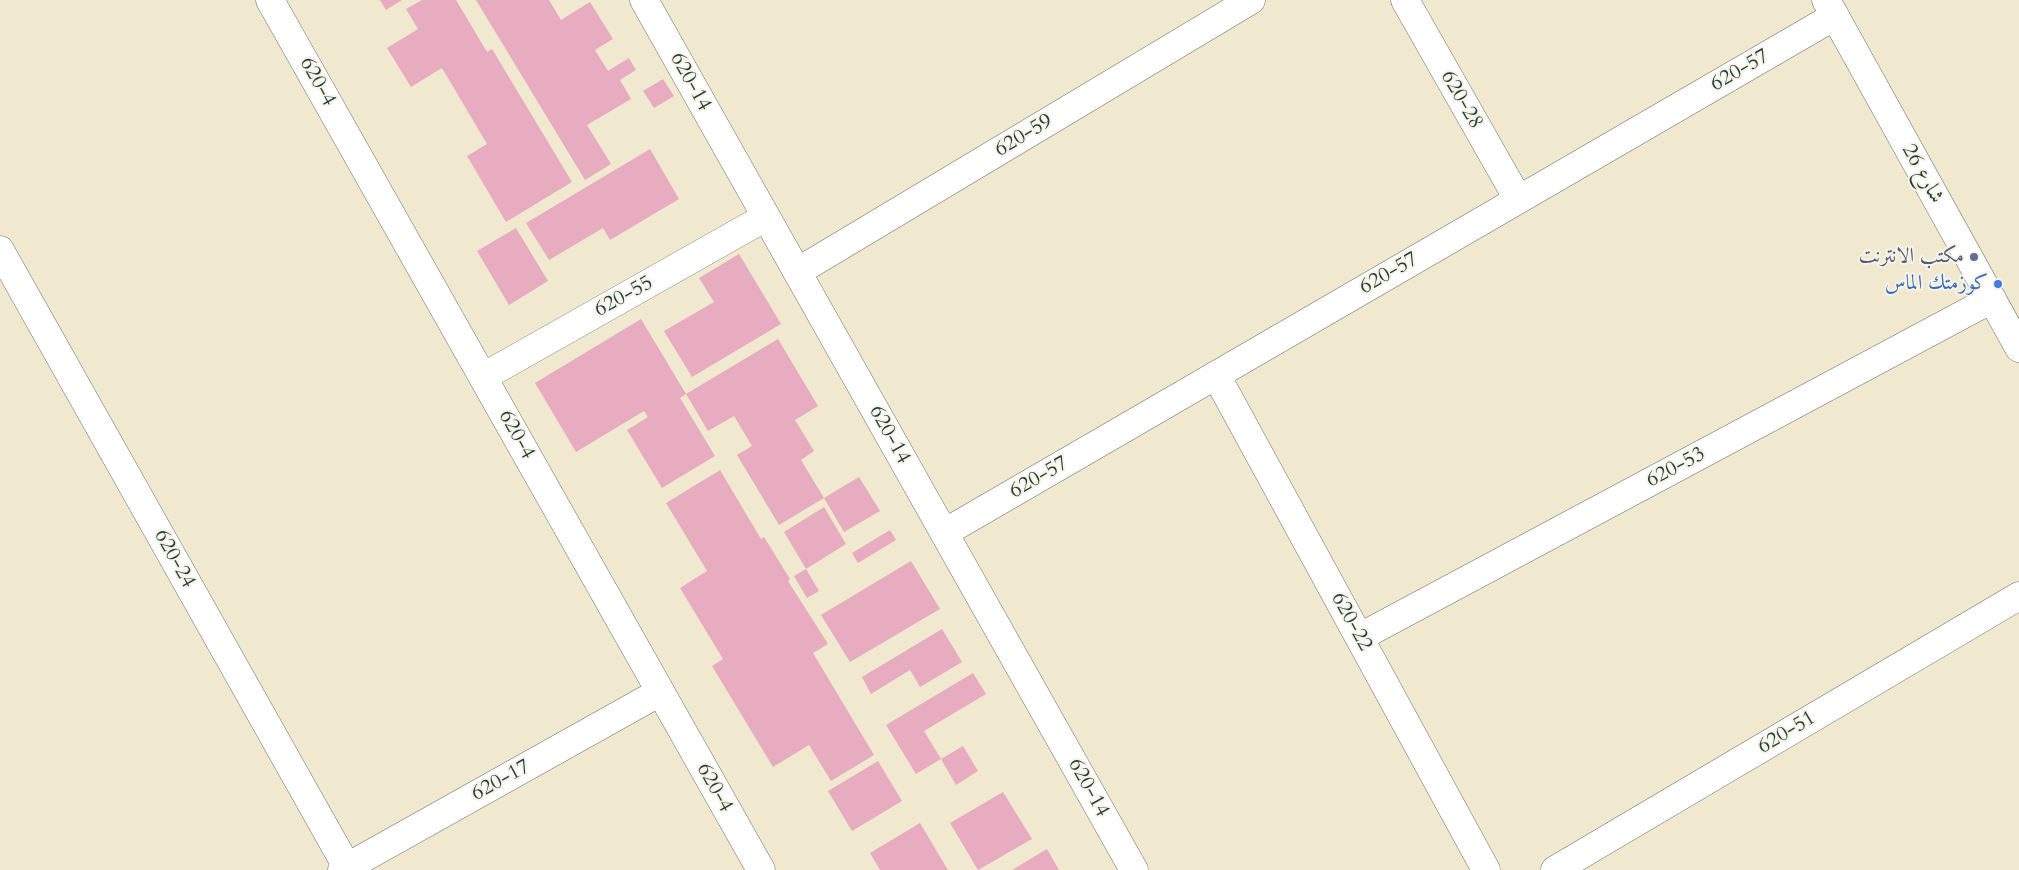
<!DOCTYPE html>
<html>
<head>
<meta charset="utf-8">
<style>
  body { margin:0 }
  canvas { display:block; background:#f0e8cf }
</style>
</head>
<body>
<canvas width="2019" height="870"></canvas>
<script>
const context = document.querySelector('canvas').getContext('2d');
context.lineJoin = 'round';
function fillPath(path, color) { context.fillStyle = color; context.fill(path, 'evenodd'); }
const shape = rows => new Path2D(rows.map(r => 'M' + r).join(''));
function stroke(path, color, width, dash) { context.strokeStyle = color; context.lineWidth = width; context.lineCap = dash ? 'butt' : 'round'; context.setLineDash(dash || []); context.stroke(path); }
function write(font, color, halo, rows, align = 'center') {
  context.font = font + ' Cardo,Amiri,serif'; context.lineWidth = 4; context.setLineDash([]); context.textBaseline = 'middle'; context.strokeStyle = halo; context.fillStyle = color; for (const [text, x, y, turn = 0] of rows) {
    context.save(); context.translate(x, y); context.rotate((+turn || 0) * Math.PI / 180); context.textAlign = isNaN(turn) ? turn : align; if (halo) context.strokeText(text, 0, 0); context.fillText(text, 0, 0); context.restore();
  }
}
fillPath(shape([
  [380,0,402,0,386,10],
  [422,0,456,0,487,52,492,49,572,182,506,222,467,156,487,144,442,68,411,87,387,48,418,29,406,9],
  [476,0,549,0,561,20,590,2,613,39,595,50,608,71,629,58,636,70,620,80,631,99,587,125,611,164,585,180],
  [663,79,674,96,654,108,643,91],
  [650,149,679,199,610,240,603,228,549,260,526,223],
  [516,228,548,281,509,305,477,251],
  [739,254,781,324,692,377,664,331,714,302,699,278],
  [641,319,686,394,680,398,715,456,662,488,627,430,648,417,644,411,576,452,535,383],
  [778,339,818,406,795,420,814,451,801,460,824,498,779,525,737,455,752,446,734,416,708,431,686,394],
  [720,470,761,539,764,537,790,579,788,581,828,644,813,653,874,755,831,781,809,745,773,767,712,666,723,659,680,588,707,571,666,503],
  [859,477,880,511,844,532,824,498],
  [824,507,846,544,806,569,784,532],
  [890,530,896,540,858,563,852,553],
  [911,561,940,609,850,662,821,615],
  [806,569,819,591,807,598,794,576],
  [942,629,962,662,920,687,910,670,871,694,862,677],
  [973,673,986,694,924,731,941,759,916,774,886,725],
  [963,746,978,771,956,785,941,759],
  [878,761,902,801,852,831,828,791],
  [1003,792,1032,839,978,870,950,823],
  [920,823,948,870,880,870,870,853],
  [1047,849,1059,870,1012,870]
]), '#e7acbf');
const minor = shape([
  [270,0,761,870],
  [644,0,1134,870],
  [1405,0,1518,199],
  [0,250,347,867],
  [797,272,1251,0],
  [1216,375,1486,870],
  [483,377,766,217],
  [944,533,1835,16],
  [1360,637,1992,299],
  [342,870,660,692],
  [1555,870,2019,596]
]);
const tertiary = shape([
  [1826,0,2019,348]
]);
stroke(minor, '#68796a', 29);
stroke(tertiary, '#68796a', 29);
stroke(minor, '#fff', 28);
stroke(tertiary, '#fff', 28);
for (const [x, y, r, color] of [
  [1974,257,5,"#5c6f8a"],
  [1998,284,5,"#3f7fe0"]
]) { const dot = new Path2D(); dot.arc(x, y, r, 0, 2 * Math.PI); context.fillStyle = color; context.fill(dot); stroke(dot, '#f7f3e8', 2); }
write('21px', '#1f3d34', '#f7f3e8', [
  ["620-57",1740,71,-30],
  ["620-4",317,82,61],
  ["620-14",690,82,61],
  ["620-28",1461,100,60],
  ["620-59",1024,136,-31],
  ["شارع 26",1922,174,61],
  ["620-57",1389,274,-30],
  ["620-55",624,297,-29],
  ["620-4",516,435,61],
  ["620-14",889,435,61],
  ["620-53",1676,468,-28],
  ["620-57",1039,478,-30],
  ["620-24",174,559,61],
  ["620-22",1351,622,61],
  ["620-51",1787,733,-31],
  ["620-17",501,781,-29],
  ["620-4",714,788,61],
  ["620-14",1088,788,61]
]);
write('21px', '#4e5e75', '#f7f3e8', [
  ["مكتب الانترنت",1964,257]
], 'right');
write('21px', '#366cbe', '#f7f3e8', [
  ["كوزمتك الماس",1988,284]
], 'right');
</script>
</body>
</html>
